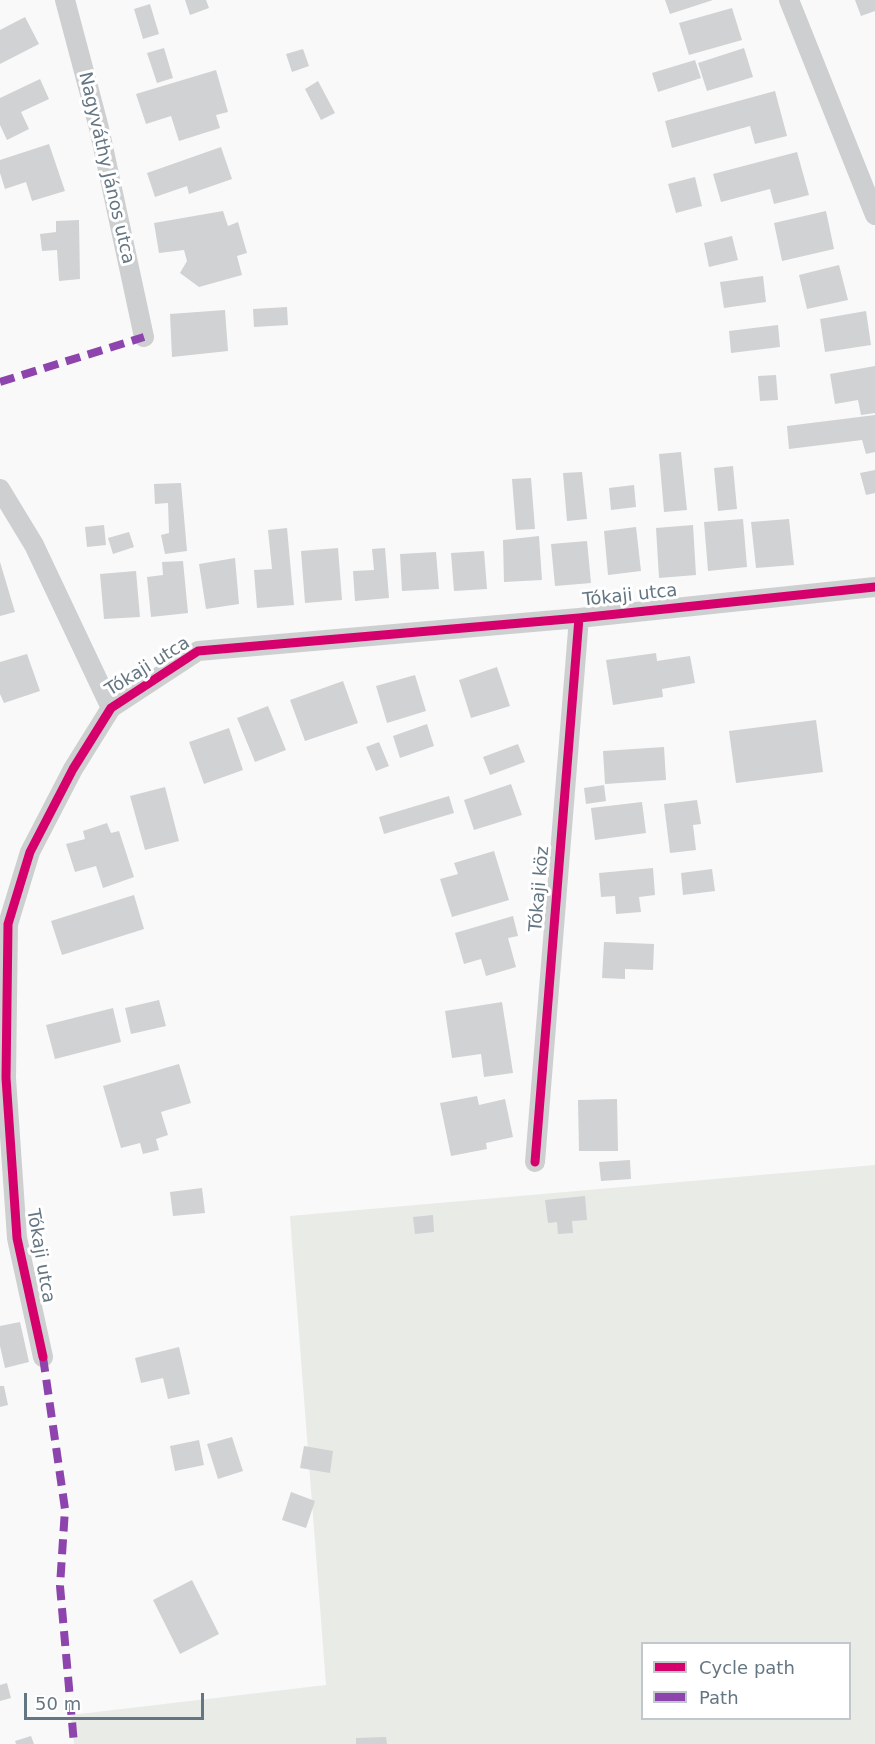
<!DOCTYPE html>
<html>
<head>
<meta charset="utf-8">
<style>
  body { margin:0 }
  #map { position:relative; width:875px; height:1744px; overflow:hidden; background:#f9f9f9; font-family:"DejaVu Sans",sans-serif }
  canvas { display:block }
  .legend { position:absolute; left:641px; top:1642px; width:210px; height:78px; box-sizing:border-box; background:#fff; border:2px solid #c1c8cd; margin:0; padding:8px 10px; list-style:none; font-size:18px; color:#657683 }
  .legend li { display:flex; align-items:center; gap:12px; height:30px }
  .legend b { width:30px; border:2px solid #c1c8cd }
  .scale { position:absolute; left:24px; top:1693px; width:180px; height:27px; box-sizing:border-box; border:3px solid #657683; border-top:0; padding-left:8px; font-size:18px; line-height:21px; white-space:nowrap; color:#657683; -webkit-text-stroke:4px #fff; paint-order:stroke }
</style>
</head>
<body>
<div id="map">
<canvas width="875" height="1744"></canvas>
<ul class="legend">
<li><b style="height:8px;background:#d6006c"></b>Cycle path</li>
<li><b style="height:8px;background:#8e44ad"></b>Path</li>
</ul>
<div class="scale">50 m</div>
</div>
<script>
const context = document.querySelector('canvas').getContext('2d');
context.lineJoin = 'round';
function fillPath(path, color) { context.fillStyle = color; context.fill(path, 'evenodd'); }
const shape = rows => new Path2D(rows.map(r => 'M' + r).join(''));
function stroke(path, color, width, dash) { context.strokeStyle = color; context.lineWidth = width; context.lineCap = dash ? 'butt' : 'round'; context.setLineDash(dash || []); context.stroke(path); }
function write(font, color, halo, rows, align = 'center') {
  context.font = font + ' "DejaVu Sans",sans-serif'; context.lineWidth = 6; context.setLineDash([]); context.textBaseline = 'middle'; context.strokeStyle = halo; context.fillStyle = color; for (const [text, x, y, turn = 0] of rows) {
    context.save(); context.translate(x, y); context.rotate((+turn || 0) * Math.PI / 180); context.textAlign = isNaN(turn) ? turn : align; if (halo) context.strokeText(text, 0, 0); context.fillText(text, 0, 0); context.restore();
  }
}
fillPath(shape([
  [875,1165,875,1744,74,1744,71,1715,326,1685,290,1216],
  [642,1644,850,1644,850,1718,642,1718]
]), '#e8ebe6');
fillPath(shape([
  [185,0,206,0,209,8,190,15],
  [665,0,713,0,670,14],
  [855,0,875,0,875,11,861,16],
  [150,4,159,34,143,39,134,9],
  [732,8,742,40,689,55,679,23],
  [25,17,39,44,0,64,0,30],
  [164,48,173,78,157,83,147,53],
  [744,48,753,77,707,91,698,63],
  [303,49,309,66,292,72,286,54],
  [695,60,701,78,658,92,652,73],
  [216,70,228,112,216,115,220,128,179,141,171,116,146,124,136,94],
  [40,79,49,99,21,112,29,129,7,140,0,125,0,98],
  [318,81,335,113,321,120,305,89],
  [775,91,787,136,755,144,750,126,672,148,665,121],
  [49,144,65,191,32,201,26,182,5,189,0,173,0,160],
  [221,147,232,179,189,194,187,186,155,197,147,173],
  [797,152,809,195,774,204,770,189,721,202,713,174],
  [695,177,702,206,676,213,668,184],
  [223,211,228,226,238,222,247,253,237,256,242,275,199,287,180,273,187,261,184,250,159,253,154,223],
  [826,211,834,249,782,261,774,223],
  [79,220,80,279,59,281,57,250,42,251,40,234,56,232,56,221],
  [732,236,738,260,709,267,704,243],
  [839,265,848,300,807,309,799,275],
  [763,276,766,302,724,308,720,282],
  [287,307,288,325,254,327,253,309],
  [225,310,228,351,172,357,170,314],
  [866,311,871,345,825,352,820,319],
  [778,325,780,347,731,353,729,331],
  [875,366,875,413,861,415,858,400,835,404,830,374],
  [776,375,778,400,760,401,758,376],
  [875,415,875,452,866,454,862,440,789,449,787,426],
  [681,452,687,510,664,512,659,454],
  [733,466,737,509,718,511,714,468],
  [875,470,875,493,866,495,860,473],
  [582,472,587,519,567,521,563,473],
  [531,478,535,529,516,530,512,479],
  [181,483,187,551,165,554,161,535,169,533,168,503,155,504,154,484],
  [634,485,636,507,611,510,609,488],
  [743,519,747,567,708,571,704,522],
  [789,519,794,565,756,568,751,522],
  [104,525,106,545,87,547,85,527],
  [693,525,696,575,659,578,656,528],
  [636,527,641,571,608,575,604,531],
  [287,528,294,605,257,608,254,570,272,569,268,530],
  [129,532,134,547,113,554,108,538],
  [539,536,542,580,504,582,503,540],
  [587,541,591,583,555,586,551,544],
  [338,548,342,600,305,603,301,551],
  [385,548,389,598,355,601,353,571,374,570,372,549],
  [484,551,487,589,454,591,451,553],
  [436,552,439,589,402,591,400,554],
  [235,558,239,604,206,609,199,564],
  [183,561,188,613,151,617,147,577,163,575,162,562],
  [0,562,15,612,0,616],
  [136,571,140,617,104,619,100,574],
  [656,653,657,661,690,656,695,683,662,689,663,697,613,705,606,660],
  [27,654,40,691,4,703,0,694,0,662],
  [497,667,510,706,471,718,459,680],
  [415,675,426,711,387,723,376,686],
  [343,681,358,723,305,741,290,700],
  [268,706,286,750,255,762,237,718],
  [816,720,823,772,736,783,729,731],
  [427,724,434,746,400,758,393,736],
  [229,728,243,770,204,784,189,742],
  [379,742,389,766,376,771,366,747],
  [518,744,525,762,490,775,483,757],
  [664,747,666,780,605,784,603,751],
  [511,784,522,815,474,830,464,800],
  [604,785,606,801,586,804,584,788],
  [165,787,179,841,145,850,130,796],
  [449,796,454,813,384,834,379,817],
  [697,800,701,824,693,825,696,850,670,853,664,804],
  [642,802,646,833,595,840,591,808],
  [107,823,111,833,119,831,134,877,103,888,96,866,75,872,66,844,85,839,83,831],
  [494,851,509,900,452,917,440,879,458,874,454,863],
  [653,868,655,895,639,897,641,912,616,914,615,896,601,897,599,873],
  [712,869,715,891,683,895,681,873],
  [134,895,144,929,62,955,51,921],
  [513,916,518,936,508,938,516,967,486,976,481,959,464,964,455,933],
  [604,942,654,944,653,970,625,969,625,979,602,978],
  [159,1000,166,1026,131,1034,125,1008],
  [502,1002,513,1073,484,1077,481,1054,452,1058,445,1011],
  [113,1008,121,1042,55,1059,46,1025],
  [179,1064,191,1103,161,1112,168,1135,156,1139,159,1150,143,1154,140,1143,121,1148,103,1086],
  [477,1096,479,1105,505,1099,513,1137,486,1143,487,1149,451,1156,440,1103],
  [617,1099,618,1151,579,1151,578,1100],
  [630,1160,631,1179,601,1181,599,1162],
  [202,1188,205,1213,173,1216,170,1192],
  [585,1196,587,1220,572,1221,573,1233,558,1234,557,1222,548,1223,545,1200],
  [433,1215,434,1232,415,1234,413,1217],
  [20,1322,29,1362,5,1368,0,1346,0,1326],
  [179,1347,190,1394,168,1399,163,1378,141,1383,135,1358],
  [0,1386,4,1386,8,1405,0,1407],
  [232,1437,243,1471,218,1479,207,1444],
  [199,1440,204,1465,175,1471,170,1446],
  [304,1446,333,1451,330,1473,300,1468],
  [291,1492,315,1501,306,1528,282,1520],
  [192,1580,219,1634,180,1654,153,1600],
  [7,1683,11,1698,0,1701,0,1685],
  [31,1736,34,1744,16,1744,15,1741],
  [386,1737,387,1744,356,1744,356,1738]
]), '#d0d2d3');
stroke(shape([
  [65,0,99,128,144,337],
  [789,0,875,215],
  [0,489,34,545,111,708],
  [535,1162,579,618],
  [43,1357,17,1238,6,1078,8,924,30,852,73,769,111,708,198,651,579,618,875,587]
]), '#cecfd0', 20);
stroke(shape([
  [0,382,144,337],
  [43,1357,65,1509,60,1586,74,1744]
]), '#8e44ad', 8, [15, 8]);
stroke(shape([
  [535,1162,579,618],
  [43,1357,17,1238,6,1078,8,924,30,852,73,769,111,708,198,651,579,618,875,587]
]), '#d6006c', 9);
write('18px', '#657683', '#fff', [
  ["Nagyváthy János utca",106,168,77],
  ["Tókaji utca",630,596,-6],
  ["Tókaji utca",148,667,-32],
  ["Tókaji köz",540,889,-85],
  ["Tókaji utca",40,1256,80]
]);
</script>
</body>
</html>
